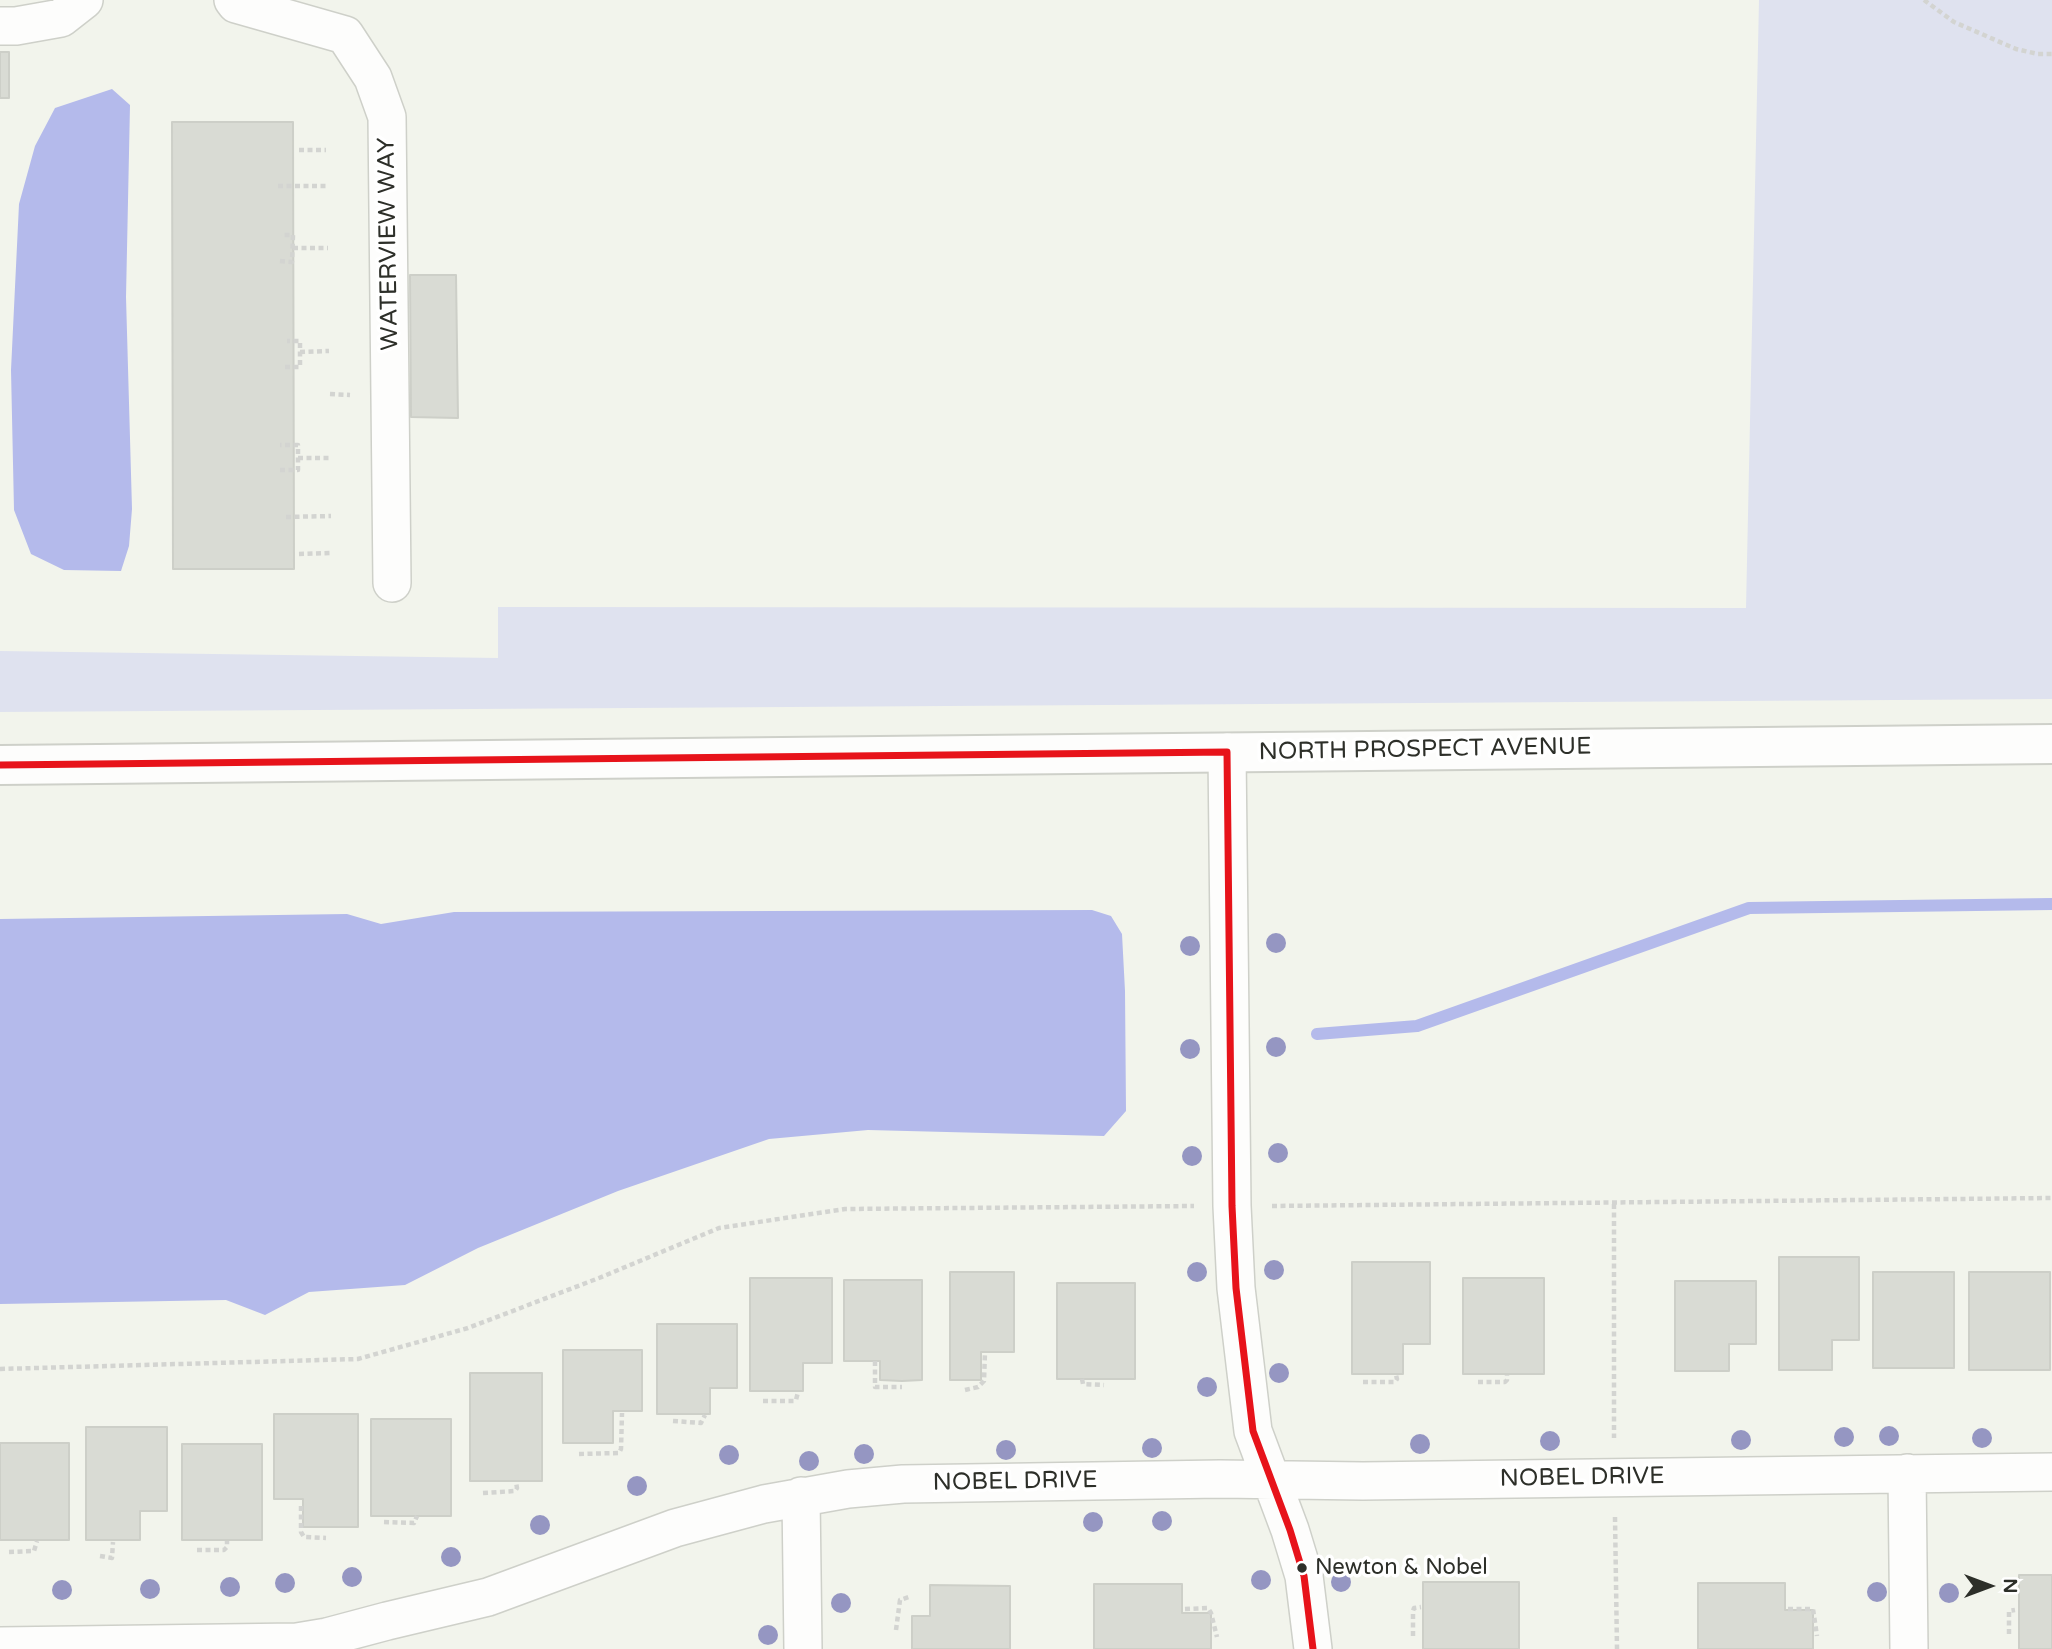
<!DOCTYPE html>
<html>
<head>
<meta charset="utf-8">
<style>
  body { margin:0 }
  #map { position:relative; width:2052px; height:1649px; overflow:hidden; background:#f2f4ec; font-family:"Varela Round",sans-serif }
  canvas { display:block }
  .north { position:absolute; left:1954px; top:1551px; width:70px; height:70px; -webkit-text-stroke:5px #fff; paint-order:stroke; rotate:90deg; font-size:19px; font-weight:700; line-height:28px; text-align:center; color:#2d2f29 }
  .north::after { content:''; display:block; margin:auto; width:24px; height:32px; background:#2d2f29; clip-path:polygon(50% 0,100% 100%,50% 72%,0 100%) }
</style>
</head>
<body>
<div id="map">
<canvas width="2052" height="1649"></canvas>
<div class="north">N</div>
</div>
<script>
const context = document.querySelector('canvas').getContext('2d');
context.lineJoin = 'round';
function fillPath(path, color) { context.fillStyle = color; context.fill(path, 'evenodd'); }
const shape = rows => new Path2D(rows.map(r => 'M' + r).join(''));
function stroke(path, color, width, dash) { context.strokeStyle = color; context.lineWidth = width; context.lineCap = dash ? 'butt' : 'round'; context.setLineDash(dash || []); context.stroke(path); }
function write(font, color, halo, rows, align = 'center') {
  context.font = font + ' "Varela Round",sans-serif'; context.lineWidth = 7; context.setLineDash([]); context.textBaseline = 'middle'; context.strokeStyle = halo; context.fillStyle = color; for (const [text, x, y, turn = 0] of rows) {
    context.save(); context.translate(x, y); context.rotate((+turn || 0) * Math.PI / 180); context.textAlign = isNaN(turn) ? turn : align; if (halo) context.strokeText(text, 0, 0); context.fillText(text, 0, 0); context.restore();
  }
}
fillPath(shape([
  [1759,0,2052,0,2052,699,0,712,0,651,498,658,498,607,1746,608]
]), '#dfe2ef');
fillPath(shape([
  [112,89,130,105,126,297,132,509,129,546,121,571,64,570,31,554,14,510,11,370,19,204,35,146,55,108],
  [1092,910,1111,916,1122,934,1125,991,1126,1111,1104,1136,868,1130,769,1139,618,1191,478,1248,405,1285,309,1292,265,1315,226,1300,0,1304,0,919,347,914,381,924,454,912]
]), '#b4baeb');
stroke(shape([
  [1317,1034,1417,1026,1749,908,2052,904]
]), '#b4baeb', 12);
const building = shape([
  [0,52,9,52,9,98,0,98,0,52],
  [172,122,293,122,294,569,173,569,172,122],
  [410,275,456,275,458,418,411,417,410,275],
  [1779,1257,1859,1257,1859,1340,1832,1340,1832,1370,1779,1370,1779,1257],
  [1352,1262,1430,1262,1430,1344,1403,1344,1403,1374,1352,1374,1352,1262],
  [950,1272,1014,1272,1014,1352,981,1352,981,1380,950,1380,950,1272],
  [1873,1272,1954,1272,1954,1368,1873,1368,1873,1272],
  [1969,1272,2050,1272,2050,1370,1969,1370,1969,1272],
  [750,1278,832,1278,832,1363,803,1363,803,1391,750,1391,750,1278],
  [1463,1278,1544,1278,1544,1374,1463,1374,1463,1278],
  [844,1280,922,1280,922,1380,902,1381,880,1380,880,1361,844,1361,844,1280],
  [1675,1281,1756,1281,1756,1344,1729,1344,1729,1371,1675,1371,1675,1281],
  [1057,1283,1135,1283,1135,1379,1057,1379,1057,1283],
  [657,1324,737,1324,737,1388,710,1388,710,1414,657,1414,657,1324],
  [563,1350,642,1350,642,1411,613,1411,613,1443,563,1443,563,1350],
  [470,1373,542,1373,542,1481,470,1481,470,1373],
  [274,1414,358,1414,358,1527,303,1527,303,1499,274,1499,274,1414],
  [371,1419,451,1419,451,1516,371,1516,371,1419],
  [86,1427,167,1427,167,1511,140,1511,140,1540,86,1540,86,1427],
  [0,1443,69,1443,69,1540,0,1540,0,1443],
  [182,1444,262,1444,262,1540,182,1540,182,1444],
  [2019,1575,2052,1575,2052,1649,2019,1649,2019,1575],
  [1423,1582,1519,1582,1519,1649,1423,1649,1423,1582],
  [1698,1583,1785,1583,1785,1610,1813,1610,1813,1649,1698,1649,1698,1583],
  [1094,1584,1182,1584,1182,1613,1211,1613,1211,1649,1094,1649,1094,1584],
  [930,1585,1010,1586,1010,1649,912,1649,912,1616,930,1616,930,1585]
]);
fillPath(building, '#d9dbd4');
stroke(building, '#cdcfc8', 2);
const street = shape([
  [233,0,236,4,345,35,373,78,387,117,392,583],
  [0,26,16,26,61,18,84,0],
  [1227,752,1232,1206,1236,1288,1253,1431,1290,1530,1304,1576,1313,1649],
  [1907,1473,1909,1649],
  [801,1496,803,1649],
  [0,1646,297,1642,327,1637,387,1621,488,1597,675,1528,764,1504,848,1489,903,1484,1220,1479,1363,1481,2052,1472]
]);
const secondary = shape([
  [0,765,2052,744]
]);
stroke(street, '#ced0c9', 40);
stroke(secondary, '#ced0c9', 42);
stroke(shape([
  [1924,0,1954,22,2016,49,2038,54,2052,54],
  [299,150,326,150],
  [278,186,327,186],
  [293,248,328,248],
  [280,261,292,262,293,235,281,235],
  [300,352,329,351],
  [285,367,300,367,300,341,287,341],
  [330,394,350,395],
  [298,458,331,458],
  [280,470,298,470,298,445,280,445],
  [286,517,331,516],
  [299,554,331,553],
  [1614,1204,1614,1438],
  [1272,1206,2052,1198],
  [875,1361,875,1387,902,1387],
  [0,1369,358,1359,468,1328,599,1278,719,1228,845,1209,1194,1206],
  [1082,1379,1083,1384,1104,1385],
  [1363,1382,1395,1382,1397,1379,1396,1375],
  [1478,1382,1505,1382,1507,1380,1507,1375],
  [965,1390,978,1387,984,1381,985,1352],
  [763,1401,794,1401,796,1400,798,1392],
  [673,1421,701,1423,705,1415],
  [579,1454,619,1453,621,1449,622,1413],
  [483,1493,515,1491,517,1488,516,1482],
  [301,1506,301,1532,304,1537,326,1538],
  [1615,1517,1617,1649],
  [384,1522,414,1523,417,1516],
  [197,1550,224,1550,227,1547,227,1541],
  [9,1552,34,1551,37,1541],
  [100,1556,112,1558,113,1542],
  [1185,1609,1208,1608,1211,1613,1217,1637],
  [1788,1609,1813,1609,1817,1636],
  [896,1630,900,1600,909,1597],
  [2009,1634,2009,1611,2015,1610],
  [1413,1636,1413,1611,1414,1608,1421,1607]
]), '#d3d4d1', 4.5, [5, 3.5]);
stroke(street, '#fdfdfc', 37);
stroke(secondary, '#fdfdfc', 38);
stroke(shape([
  [0,765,1227,752,1232,1206,1236,1288,1253,1431,1290,1530,1304,1576,1313,1649]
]), '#e7131a', 7);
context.fillStyle = '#9596c2';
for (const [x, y] of [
  [1276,943],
  [1190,946],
  [1276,1047],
  [1190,1049],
  [1278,1153],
  [1192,1156],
  [1274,1270],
  [1197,1272],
  [1279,1373],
  [1207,1387],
  [1889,1436],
  [1844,1437],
  [1982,1438],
  [1741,1440],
  [1550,1441],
  [1420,1444],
  [1152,1448],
  [1006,1450],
  [864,1454],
  [729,1455],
  [809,1461],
  [637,1486],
  [1162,1521],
  [1093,1522],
  [540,1525],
  [451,1557],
  [352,1577],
  [1261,1580],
  [1341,1582],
  [285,1583],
  [230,1587],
  [150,1589],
  [62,1590],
  [1877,1592],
  [1949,1593],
  [841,1603],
  [768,1635]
]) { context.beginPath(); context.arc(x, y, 10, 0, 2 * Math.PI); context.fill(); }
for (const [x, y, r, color] of [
  [1302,1568,6,"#2d2f29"]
]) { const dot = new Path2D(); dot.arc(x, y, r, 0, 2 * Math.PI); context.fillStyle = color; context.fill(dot); stroke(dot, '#fff', 2.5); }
write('22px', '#2d2f29', '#fff', [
  ["Newton & Nobel",1315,1568]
], 'left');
write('24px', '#2d2f29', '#fff', [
  ["WATERVIEW WAY",389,244,-91],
  ["NORTH PROSPECT AVENUE",1425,750,-1],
  ["NOBEL DRIVE",1582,1478,-1],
  ["NOBEL DRIVE",1015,1482,-1]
]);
</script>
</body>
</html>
